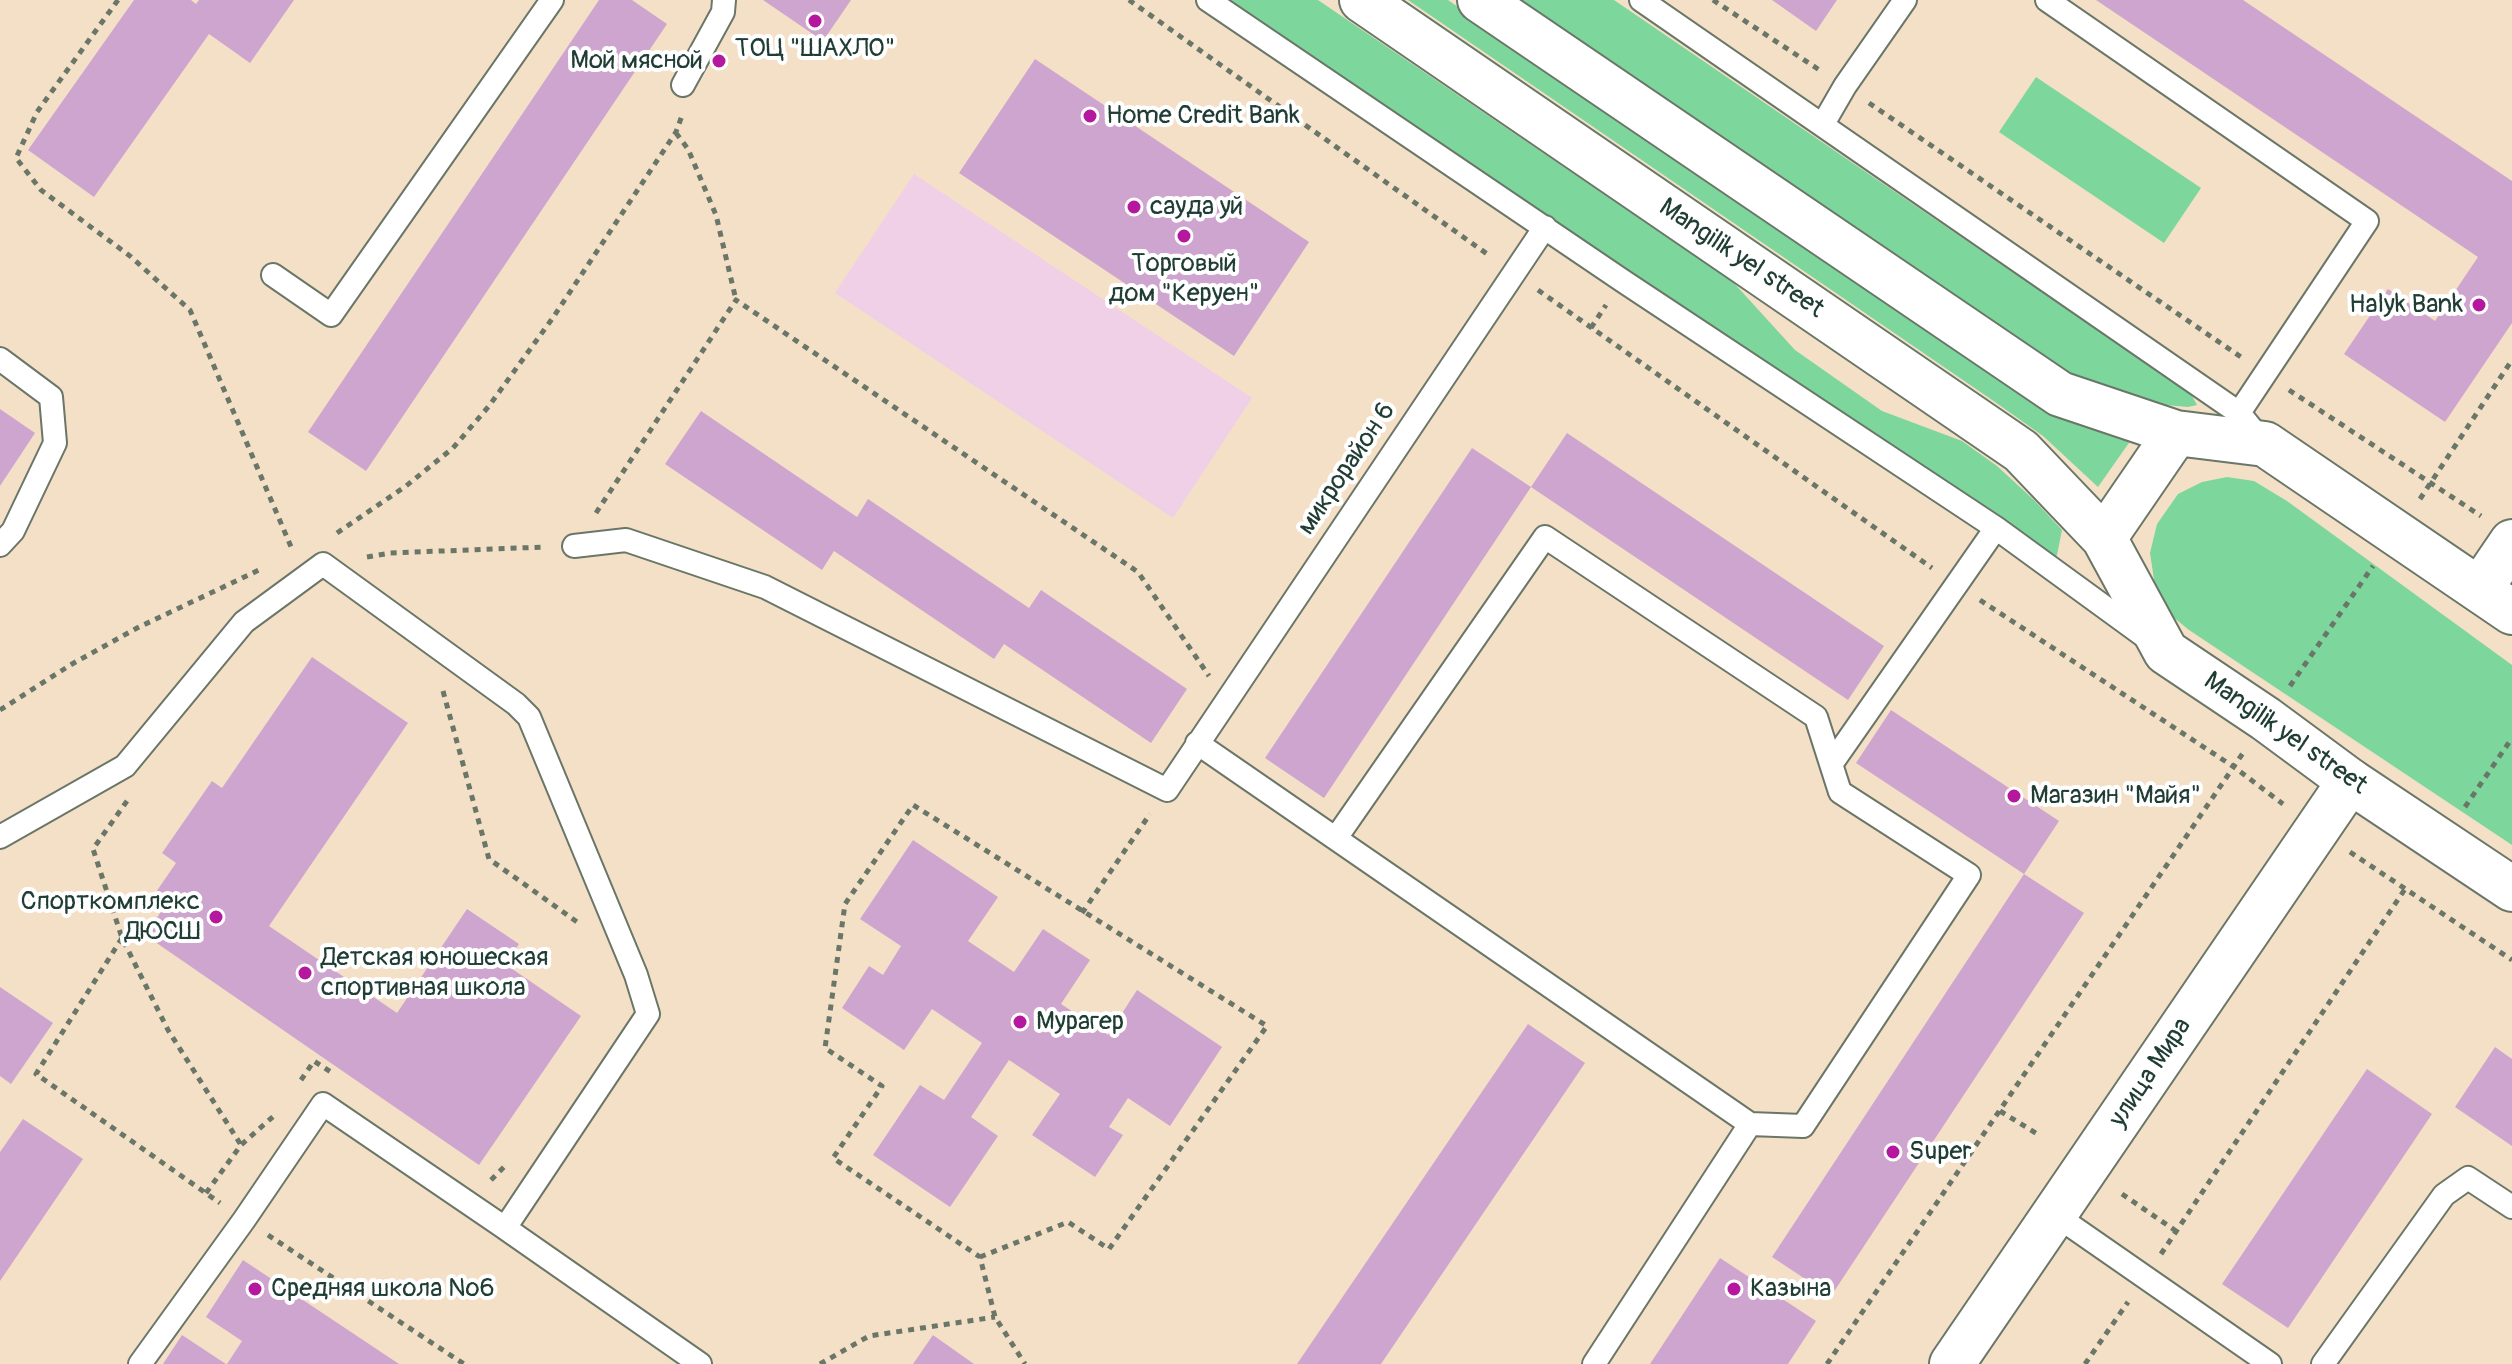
<!DOCTYPE html>
<html>
<head>
<meta charset="utf-8">
<style>
  body { margin:0 }
  canvas { display:block; background:#f4e0c6 }
</style>
</head>
<body>
<canvas width="2512" height="1364"></canvas>
<script>
const context = document.querySelector('canvas').getContext('2d');
context.lineJoin = 'round';
function fillPath(path, color) { context.fillStyle = color; context.fill(path, 'evenodd'); }
const shape = rows => new Path2D(rows.map(r => 'M' + r).join(''));
function stroke(path, color, width, dash) { context.strokeStyle = color; context.lineWidth = width; context.lineCap = dash ? 'butt' : 'round'; context.setLineDash(dash || []); context.stroke(path); }
function write(font, color, halo, rows, align = 'center') {
  context.font = font + ' Pangolin,sans-serif'; context.lineWidth = 8; context.setLineDash([]); context.textBaseline = 'middle'; context.strokeStyle = halo; context.fillStyle = color; for (const [text, x, y, turn = 0] of rows) {
    context.save(); context.translate(x, y); context.rotate((+turn || 0) * Math.PI / 180); context.textAlign = isNaN(turn) ? turn : align; if (halo) context.strokeText(text, 0, 0); context.fillText(text, 0, 0); context.restore();
  }
}
fillPath(shape([
  [914,174,1252,398,1173,518,835,293]
]), '#efd0e6');
fillPath(shape([
  [1223,0,1318,0,1733,282,1795,350,1882,411,1962,441,1997,466,2034,500,2062,530,2057,555,2051,561],
  [1408,0,1448,0,2007,383,2131,440,2098,487,2043,436,1995,402],
  [1516,0,1614,0,2191,394,2197,405,2188,407,2143,403,2059,368],
  [2036,77,2201,188,2164,243,1999,132],
  [2227,477,2254,481,2287,501,2512,665,2512,845,2189,630,2167,612,2155,586,2150,553,2157,524,2178,494,2202,482]
]), '#7dd79d');
fillPath(shape([
  [134,0,191,0,196,4,199,0,294,0,250,63,209,34,94,197,28,150],
  [599,0,632,0,667,24,366,471,308,432],
  [763,0,851,0,823,41],
  [1772,0,1837,0,1816,31],
  [2096,0,2243,0,2512,181,2512,323,2445,422,2344,354,2388,289,2435,321,2478,257],
  [1035,59,1309,242,1234,356,959,173],
  [0,409,35,433,0,486],
  [701,411,857,517,868,499,1029,608,1041,590,1187,689,1151,743,1004,644,994,659,834,551,822,570,665,464],
  [1567,433,1884,646,1848,700,1531,487],
  [1472,448,1531,487,1324,798,1265,758],
  [312,657,408,723,269,926,397,1013,467,909,519,944,505,964,581,1016,479,1165,145,935,169,900,156,892,176,863,162,853,212,781,222,788],
  [1891,710,2059,821,2024,874,1856,763],
  [913,840,998,897,968,941,1014,972,1043,929,1090,960,1061,1004,1108,1035,1137,990,1222,1047,1170,1126,1128,1098,1109,1127,1123,1135,1095,1177,1032,1135,1060,1094,1009,1060,971,1117,998,1136,950,1207,873,1155,920,1085,944,1100,982,1043,932,1009,904,1050,842,1008,869,966,883,975,901,946,860,919],
  [2024,874,2084,913,1831,1296,1772,1257],
  [0,987,53,1023,11,1084,0,1076],
  [1528,1024,1585,1063,1381,1364,1297,1364],
  [2495,1047,2512,1059,2512,1146,2455,1107],
  [2367,1069,2432,1114,2288,1328,2222,1284],
  [23,1119,83,1159,0,1281,0,1152],
  [1720,1258,1816,1321,1788,1364,1650,1364],
  [243,1260,399,1364,227,1364,242,1341,206,1317],
  [182,1335,226,1364,163,1364],
  [933,1335,974,1364,913,1364]
]), '#cea5cf');
const service = shape([
  [1208,0,1623,281,1996,528,2147,638],
  [1641,0,2239,413,2261,440],
  [2047,0,2367,221,2239,413],
  [683,85,723,12,724,0],
  [1823,124,1845,86,1905,0],
  [273,275,331,315,552,0],
  [0,359,51,397,55,443,13,531,0,545],
  [574,546,626,540,765,587,1167,790,1545,227],
  [1197,743,1750,1124,1803,1126,1969,875,1840,792,1816,717,1545,537,1336,838],
  [1832,763,1996,528],
  [0,837,125,766,244,622,323,564,516,704,529,717,636,975,648,1014,505,1228,700,1364],
  [2054,1214,2270,1364],
  [140,1364,244,1220,323,1104,505,1228],
  [1594,1364,1750,1124],
  [2323,1364,2444,1195,2468,1178,2512,1207]
]);
const minor = shape([
  [1952,1364,2350,781]
]);
const tertiary = shape([
  [1362,0,2021,451,2104,538],
  [1480,0,2060,394,2176,433],
  [2480,589,2512,542],
  [2512,612,2265,444,2176,433,2104,538,2166,652,2266,719,2350,781,2512,889]
]);
stroke(service, '#6a7667', 26);
stroke(minor, '#6a7667', 48);
stroke(tertiary, '#6a7667', 48);
stroke(shape([
  [118,0,37,112,16,158,41,190,130,256,190,310,292,549],
  [1129,0,1490,256],
  [1713,0,1821,71],
  [1869,103,2241,357],
  [676,133,688,149,716,215,736,300],
  [1538,290,1932,568],
  [1591,328,1606,305],
  [2289,390,2481,516],
  [2420,499,2512,360],
  [596,513,736,300,1138,572,1209,676],
  [337,533,406,486,453,448,489,406,552,319,676,132,683,113],
  [367,557,390,553,545,547],
  [1980,600,2234,767,2283,804],
  [2290,686,2373,566],
  [443,691,489,859,580,924],
  [0,710,72,664,137,628,259,570],
  [127,801,93,849,122,938,168,1030,241,1145],
  [2465,807,2512,738],
  [2350,852,2512,960],
  [1082,913,1150,814],
  [122,938,36,1074,220,1203],
  [301,1080,314,1061,334,1074],
  [2000,1111,2039,1135],
  [491,1180,505,1166],
  [206,1193,241,1145,276,1114],
  [2122,1194,2176,1231],
  [268,1235,464,1364],
  [2161,1254,2405,889],
  [980,1257,1068,1222,1109,1249,1267,1026,913,805,845,904,825,1048,882,1086,833,1158,980,1257,995,1317,1025,1364],
  [820,1364,869,1336,995,1317],
  [1827,1364,2243,753],
  [2085,1364,2128,1302]
]), '#6a7667', 5, [6, 6]);
stroke(service, '#fff', 22);
stroke(minor, '#fff', 44);
stroke(tertiary, '#fff', 44);
for (const [x, y, r, color] of [
  [815,21,8,"#b5179e"],
  [719,61,8,"#b5179e"],
  [1090,116,8,"#b5179e"],
  [1134,207,8,"#b5179e"],
  [1184,236,8,"#b5179e"],
  [2479,305,8,"#b5179e"],
  [2014,796,8,"#b5179e"],
  [216,917,8,"#b5179e"],
  [305,973,8,"#b5179e"],
  [1020,1022,8,"#b5179e"],
  [1893,1152,8,"#b5179e"],
  [255,1289,8,"#b5179e"],
  [1734,1289,8,"#b5179e"]
]) { const dot = new Path2D(); dot.arc(x, y, r, 0, 2 * Math.PI); context.fillStyle = color; context.fill(dot); stroke(dot, '#fff', 3); }
write('26px', '#1f3d34', '#fff', [
  ["ТОЦ \"ШАХЛО\"",815,49,"center"],
  ["Мой мясной",703,61,"right"],
  ["Home Credit Bank",1106,116],
  ["сауда уй",1150,207],
  ["Торговый",1184,264,"center"],
  ["дом \"Керуен\"",1184,294,"center"],
  ["Halyk Bank",2463,305,"right"],
  ["Магазин \"Майя\"",2030,796],
  ["Спорткомплекс",200,902,"right"],
  ["ДЮСШ",200,932,"right"],
  ["Детская юношеская",321,958],
  ["спортивная школа",321,988],
  ["Мурагер",1036,1022],
  ["Super",1909,1152],
  ["Средняя школа №6",271,1289],
  ["Казына",1750,1289]
], 'left');
write('26px', '#1f3d34', '#fff', [
  ["Mangilik yel street",1741,259,34],
  ["микрорайон 6",1347,469,-56],
  ["Mangilik yel street",2285,734,35],
  ["улица Мира",2151,1073,-56]
]);
</script>
</body>
</html>
